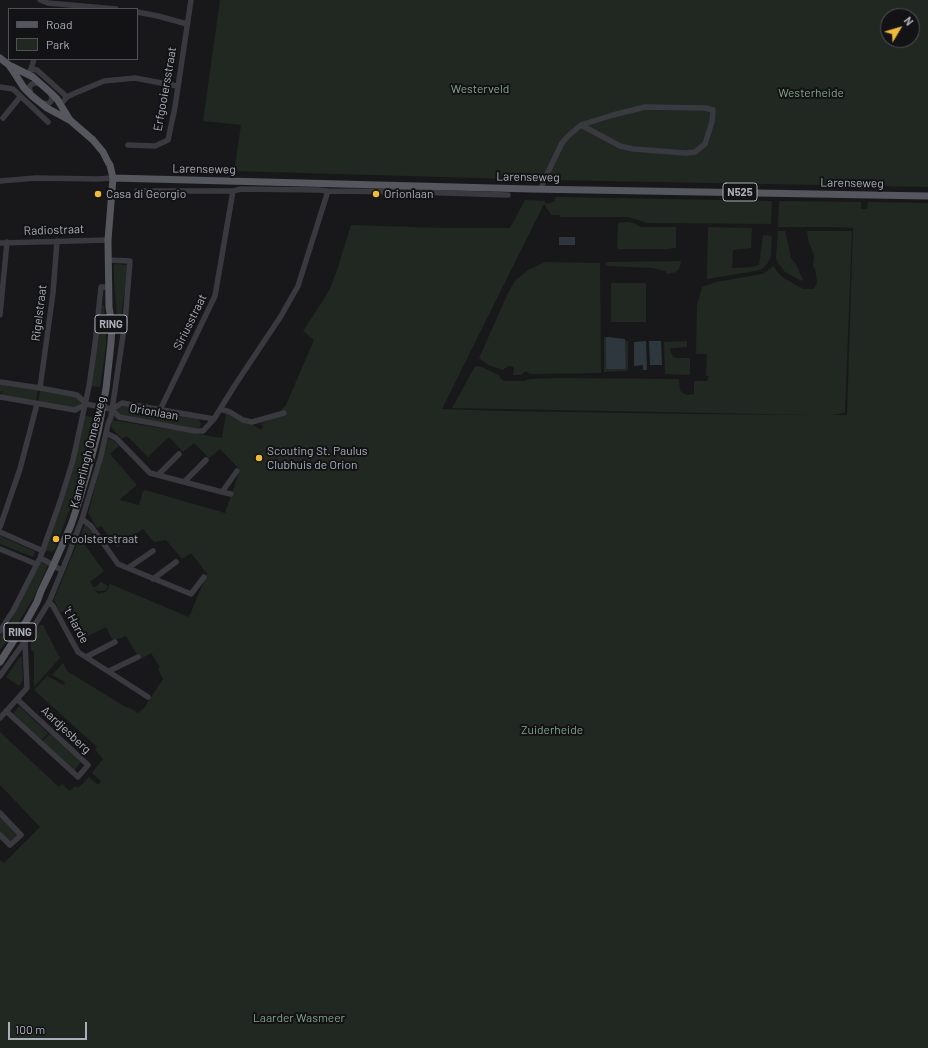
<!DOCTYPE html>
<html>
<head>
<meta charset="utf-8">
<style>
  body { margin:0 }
  #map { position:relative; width:928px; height:1048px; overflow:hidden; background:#18181a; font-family:Barlow,sans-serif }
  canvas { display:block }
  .legend { position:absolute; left:8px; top:8px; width:130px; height:52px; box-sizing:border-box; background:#131315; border:1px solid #4f5157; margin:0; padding:5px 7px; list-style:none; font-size:12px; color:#aaaeb9 }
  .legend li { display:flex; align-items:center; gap:8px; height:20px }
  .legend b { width:20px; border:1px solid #4f5157 }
  .north { position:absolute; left:880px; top:8px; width:40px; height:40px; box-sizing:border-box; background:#131315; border:1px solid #4f5157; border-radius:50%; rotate:52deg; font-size:11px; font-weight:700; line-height:16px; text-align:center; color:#aaaeb9 }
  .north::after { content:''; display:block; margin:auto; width:14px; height:18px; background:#f1ba39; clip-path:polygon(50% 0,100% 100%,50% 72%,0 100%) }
  .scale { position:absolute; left:8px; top:1022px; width:79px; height:18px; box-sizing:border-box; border:2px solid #aaaeb9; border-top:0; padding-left:5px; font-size:12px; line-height:14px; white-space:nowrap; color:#aaaeb9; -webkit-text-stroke:3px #131315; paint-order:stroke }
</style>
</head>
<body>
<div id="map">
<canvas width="928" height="1048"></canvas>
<ul class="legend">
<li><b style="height:5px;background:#55565e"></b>Road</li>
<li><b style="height:11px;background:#202821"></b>Park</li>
</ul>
<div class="north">N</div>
<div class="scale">100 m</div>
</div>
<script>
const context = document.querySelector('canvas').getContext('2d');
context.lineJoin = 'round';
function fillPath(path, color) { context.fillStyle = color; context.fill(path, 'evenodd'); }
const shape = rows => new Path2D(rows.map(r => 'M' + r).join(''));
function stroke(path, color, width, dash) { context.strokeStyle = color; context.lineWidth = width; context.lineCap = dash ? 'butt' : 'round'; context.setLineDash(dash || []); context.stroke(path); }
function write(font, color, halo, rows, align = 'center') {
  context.font = font + ' Barlow,sans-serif'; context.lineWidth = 4; context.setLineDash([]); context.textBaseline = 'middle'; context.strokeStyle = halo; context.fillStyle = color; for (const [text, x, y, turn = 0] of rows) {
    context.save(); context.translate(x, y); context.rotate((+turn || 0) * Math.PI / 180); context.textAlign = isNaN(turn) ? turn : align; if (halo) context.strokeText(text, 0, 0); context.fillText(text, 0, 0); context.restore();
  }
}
fillPath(shape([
  [220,0,928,0,928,187,546,180,234,171,241,125,203,121],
  [888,16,912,16,912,40,888,40],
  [556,197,772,201,771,224,648,223,628,217,561,217,560,215,551,215,544,204,442,409,506,411,693,414,814,415,452,408,474,368,477,366,482,367,499,375,500,378,504,381,524,381,530,379,558,378,679,379,680,390,682,393,688,395,694,394,694,381,707,381,709,376,707,376,706,374,707,355,705,354,697,354,696,353,697,305,702,287,716,282,762,274,766,272,773,266,780,275,787,280,803,289,814,289,817,282,815,269,813,266,814,255,809,243,807,231,852,231,845,413,832,415,847,415,853,228,832,227,778,227,779,201,861,202,861,209,867,209,868,202,928,203,928,1048,0,1048,0,860,4,863,40,827,0,785,0,732,59,787,62,784,70,791,75,786,78,788,89,777,98,785,101,781,92,773,103,759,95,750,97,747,34,690,47,676,64,685,65,682,52,675,63,663,67,671,127,708,128,707,138,713,144,708,163,679,158,669,160,667,151,653,141,659,139,658,126,636,113,641,106,627,80,640,74,624,72,625,65,611,60,612,56,604,54,599,85,525,88,526,93,533,82,541,104,571,90,582,94,588,101,582,108,586,106,590,102,591,97,591,94,589,98,594,106,592,108,589,110,584,189,617,207,574,191,553,182,559,166,540,154,542,143,529,117,547,101,526,97,528,88,513,108,439,113,440,119,446,110,454,137,485,119,500,139,505,143,491,145,490,225,513,240,470,220,449,209,458,194,443,183,452,169,437,148,457,127,436,122,439,111,427,112,420,222,438,226,414,230,413,242,421,253,425,261,430,263,426,259,424,282,416,284,411,279,412,286,405,314,340,303,331,326,296,331,286,337,270,351,225,444,228,510,228,525,200,545,201,545,203,551,203,554,201],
  [628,222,633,223,641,227,676,227,676,247,675,248,666,249,618,249,617,244,618,223],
  [708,227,752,228,751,248,733,250,732,268,752,267,759,265,763,235,772,236,771,254,770,259,767,264,762,269,755,271,707,279,707,272],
  [778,231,785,231,786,235,791,258,796,264,803,280,802,281,785,272,778,263,776,258],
  [681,261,679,269,676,272,667,274,665,271,652,268,608,266,605,264,608,262],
  [545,262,600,263,601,373,530,374,526,371,521,375,513,375,514,368,512,366,508,366,503,370,488,365,479,358,508,293,515,281,528,270],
  [117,263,117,264,126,265,126,264,128,265,119,332,116,307,114,282,114,265],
  [611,283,646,283,646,322,611,322],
  [104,305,106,331,106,345,104,360,100,387,91,386,101,306],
  [604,337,606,337,606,369,626,366,625,341,628,341,628,369,627,371,604,372],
  [687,341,687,347,673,348,670,349,670,350,673,357,676,358,688,358,690,359,690,375,665,374,664,342],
  [0,384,38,390,36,401,1,395,3,391,1,391,0,395],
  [40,391,76,397,80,401,80,404,77,408,38,402],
  [122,405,197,418,199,420,201,424,200,427,195,429,120,416,116,411,118,407],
  [85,416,92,417,93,425,77,489,55,550,52,552,45,550,65,496,72,472],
  [0,536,34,551,35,552,33,557,0,544],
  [40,562,48,565,34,597,11,635,0,650,0,636,10,623,16,611],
  [40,625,43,625,60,658,34,687,34,652,31,649,31,641,38,627],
  [20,657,22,658,23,680,19,686,6,677],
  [19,706,48,733,41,741,12,715],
  [50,734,81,762,74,771,42,742],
  [0,816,17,834,9,842,0,833]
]), '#202821');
fillPath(shape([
  [559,237,575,237,575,245,559,245],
  [606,337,608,337,625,339,626,366,625,369,606,369],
  [646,341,647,370,643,370,643,365,634,366,634,342],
  [649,341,661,341,662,365,650,365]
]), '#2e363e');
stroke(shape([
  [40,0,48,3,116,9],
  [137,12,158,16,187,24],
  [31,69,37,70,67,97],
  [29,72,31,69,34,59],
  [0,87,13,89,48,122],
  [31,95,29,87,32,84,35,83,40,83],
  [42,103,48,104,52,100,51,93],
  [61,104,67,97,73,94,104,81,135,78,177,86],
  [3,118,20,97],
  [128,145,155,146,168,140,175,107,191,0],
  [0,181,36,178,97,179,113,178],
  [541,189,545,178,562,143,568,136,581,125,620,146,633,149,686,153,695,152,705,144,712,122,713,110,705,108,645,107,613,115,581,125],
  [137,191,233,191,241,189,319,190,328,191,414,192,508,195],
  [0,243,108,240],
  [0,315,7,242],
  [0,382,40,388,77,395,86,404,75,410,0,397],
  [40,388,53,293,57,241],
  [86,404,112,409],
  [220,409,230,412,243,420,252,422,284,413],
  [160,410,215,296,233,191],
  [214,419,122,403,112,409,119,417,195,431,203,431,214,419,235,385,281,316,298,286,328,191],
  [106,433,116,438,150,473,222,492,237,471],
  [158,475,179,454],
  [184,482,206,460],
  [222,492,231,494],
  [82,519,91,526,118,564,191,594,204,577],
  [0,527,20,469,37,404],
  [0,532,43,551],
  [0,549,36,564],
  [40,558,48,562,53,566,62,570],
  [128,568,153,551],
  [153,579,176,562],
  [49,602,53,606,78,652,148,697],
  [0,631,13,611,40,558,61,499,73,460,89,386,95,344,101,287,109,287],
  [86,657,115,642],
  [109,671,138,657],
  [0,676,25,641,49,602,68,556,82,519,101,456,108,424,111,417,122,342,125,323,130,261,108,260],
  [6,711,78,777,88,765,20,702,18,699],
  [0,718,27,688,25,642],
  [0,813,21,835,10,845,0,835]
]), '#39393f', 5.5);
stroke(shape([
  [0,58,9,65,15,74,24,88,32,96,47,108,71,121,93,140,103,152,108,162,110,165,113,178,108,240,109,307,112,326,111,343,106,389,98,432,87,474,78,504,71,525,53,566,41,591,37,602,27,620,0,662],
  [11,66,33,77,51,93,57,99,70,120],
  [113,178,531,189,928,196]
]), '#55565e', 7);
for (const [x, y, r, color] of [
  [98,194,4,"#f1ba39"],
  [376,194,4,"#f1ba39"],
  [259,458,4,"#f1ba39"],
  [56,539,4,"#f1ba39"]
]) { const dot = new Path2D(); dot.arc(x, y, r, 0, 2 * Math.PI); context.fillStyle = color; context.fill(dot); stroke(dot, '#131315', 1.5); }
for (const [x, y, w] of [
  [740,192,34],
  [111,324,32],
  [20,632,32]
]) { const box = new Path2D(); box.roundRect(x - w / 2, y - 9, w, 18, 3); context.fillStyle = '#131315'; context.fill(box); stroke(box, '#aaaeb9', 1); }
write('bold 11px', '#aaaeb9', null, [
  ["N525",740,192],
  ["RING",111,324],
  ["RING",20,632]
]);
write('12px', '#aaaeb9', '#131315', [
  ["Erfgooiersstraat",165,89,-80],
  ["Larenseweg",204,169,1],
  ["Larenseweg",528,177,1],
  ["Larenseweg",852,183,1],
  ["Radiostraat",54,230,-2],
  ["Rigelstraat",39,313,-83],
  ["Siriusstraat",190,322,-64],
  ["Orionlaan",154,412,10],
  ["Kamerlingh Onnesweg",88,452,-76],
  ["'t Harde",76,625,61],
  ["Aardjesberg",66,730,43]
]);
write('12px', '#81a485', '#131315', [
  ["Westerveld",480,89],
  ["Westerheide",811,93],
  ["Zuiderheide",552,730],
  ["Laarder Wasmeer",299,1018]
]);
write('12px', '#aaaeb9', '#131315', [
  ["Casa di Georgio",106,194],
  ["Orionlaan",384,194],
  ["Scouting St. Paulus",267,451],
  ["Clubhuis de Orion",267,465],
  ["Poolsterstraat",64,539]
], 'left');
</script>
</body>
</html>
